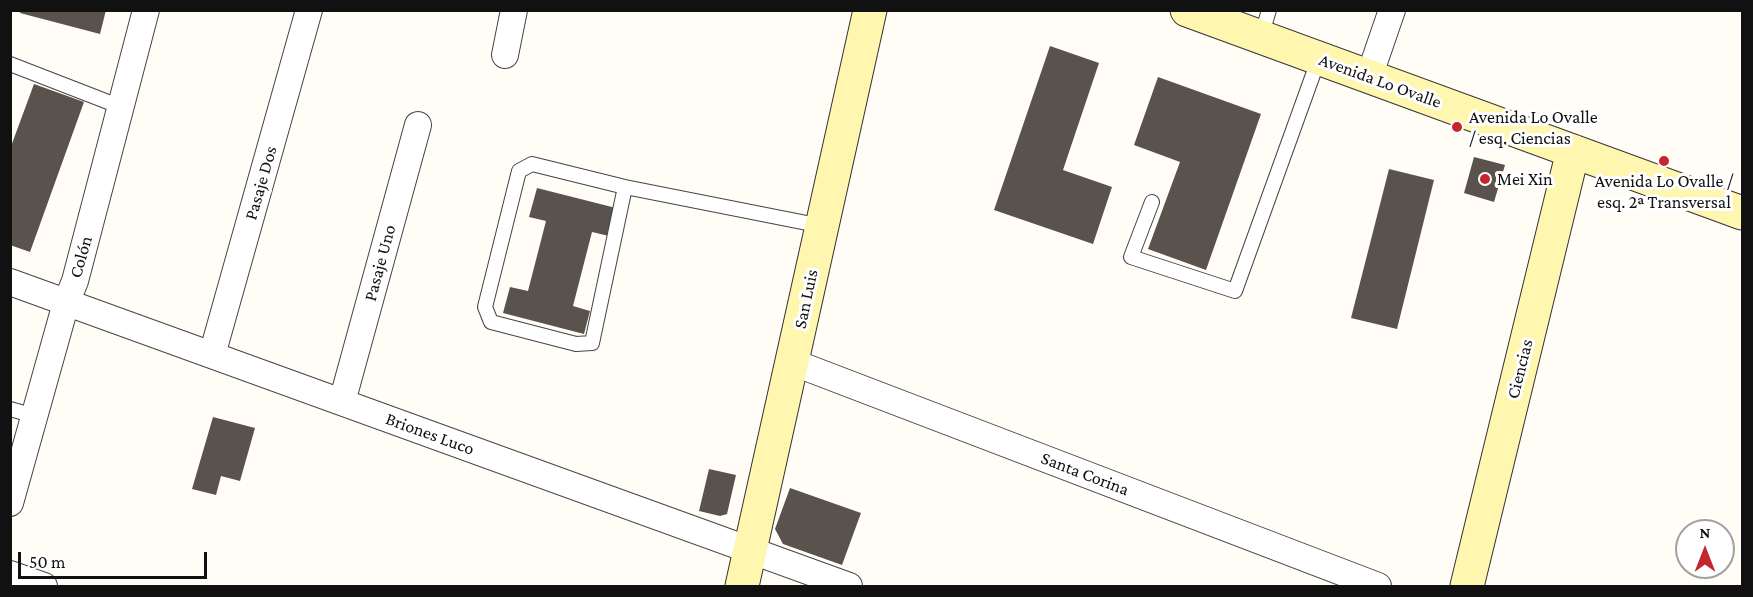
<!DOCTYPE html>
<html>
<head>
<meta charset="utf-8">
<style>
  body { margin:0 }
  #map { position:relative; width:1753px; height:597px; overflow:hidden; background:#fffdf5; font-family:"Crimson Pro",serif }
  canvas { display:block }
  .frame { position:absolute; inset:0; border:12px solid #111; pointer-events:none }
  .north { position:absolute; left:1675px; top:519px; width:60px; height:60px; box-sizing:border-box; background:#fff; border:2px solid #a0a0a0; border-radius:50%; rotate:0deg; font-size:16px; font-weight:700; line-height:24px; text-align:center; color:#111 }
  .north::after { content:''; display:block; margin:auto; width:21px; height:27px; background:#c4262e; clip-path:polygon(50% 0,100% 100%,50% 72%,0 100%) }
  .scale { position:absolute; left:18px; top:552px; width:189px; height:27px; box-sizing:border-box; border:3px solid #111; border-top:0; padding-left:8px; font-size:18px; line-height:21px; white-space:nowrap; color:#111; -webkit-text-stroke:4px #fff; paint-order:stroke }
</style>
</head>
<body>
<div id="map">
<canvas width="1753" height="597"></canvas>
<div class="frame"></div>
<div class="north">N</div>
<div class="scale">50 m</div>
</div>
<script>
const context = document.querySelector('canvas').getContext('2d');
context.lineJoin = 'round';
function fillPath(path, color) { context.fillStyle = color; context.fill(path, 'evenodd'); }
const shape = rows => new Path2D(rows.map(r => 'M' + r).join(''));
function stroke(path, color, width, dash) { context.strokeStyle = color; context.lineWidth = width; context.lineCap = dash ? 'butt' : 'round'; context.setLineDash(dash || []); context.stroke(path); }
function write(font, color, halo, rows, align = 'center') {
  context.font = font + ' "Crimson Pro",serif'; context.lineWidth = 6; context.setLineDash([]); context.textBaseline = 'middle'; context.strokeStyle = halo; context.fillStyle = color; for (const [text, x, y, turn = 0] of rows) {
    context.save(); context.translate(x, y); context.rotate((+turn || 0) * Math.PI / 180); context.textAlign = isNaN(turn) ? turn : align; if (halo) context.strokeText(text, 0, 0); context.fillText(text, 0, 0); context.restore();
  }
}
fillPath(shape([
  [21,10,106,10,100,34,20,13],
  [1050,46,1099,63,1063,170,1112,187,1093,244,994,210],
  [1158,77,1261,114,1206,270,1148,249,1180,162,1134,145],
  [34,84,84,102,30,252,10,245,10,149],
  [1474,157,1505,165,1494,202,1464,193],
  [1389,169,1434,180,1397,329,1351,318],
  [537,188,616,208,609,236,592,232,573,306,590,311,584,334,503,313,510,287,528,291,546,221,529,217],
  [213,417,255,428,240,481,221,476,216,495,192,489],
  [709,469,736,475,727,514,720,516,699,511],
  [790,488,861,513,842,565,783,544,775,529]
]), '#5a524d');
const lane = shape([
  [1261,37,1269,10],
  [10,64,121,107],
  [625,187,592,343,576,344,491,322,485,307,519,171,532,164,625,187,822,226],
  [1152,202,1131,257,1235,291,1319,58],
  [10,409,35,416]
]);
const street = shape([
  [505,55,514,10],
  [1369,77,1392,10],
  [10,282,849,586],
  [212,355,309,10],
  [792,362,1378,586],
  [342,402,418,125],
  [10,503,66,303,75,281,146,10],
  [10,574,44,586]
]);
const secondary = shape([
  [1187,10,1742,213],
  [742,586,870,10],
  [1467,586,1573,151]
]);
stroke(lane, '#444', 16);
stroke(street, '#444', 28);
stroke(secondary, '#333', 35);
stroke(lane, '#fff', 14);
stroke(street, '#fff', 26);
stroke(secondary, '#fff6b0', 33);
for (const [x, y, r, color] of [
  [1457,127,6,"#c4262e"],
  [1664,161,6,"#c4262e"],
  [1485,179,6,"#c4262e"]
]) { const dot = new Path2D(); dot.arc(x, y, r, 0, 2 * Math.PI); context.fillStyle = color; context.fill(dot); stroke(dot, '#fff', 2); }
write('18px', '#111', '#fff', [
  ["Avenida Lo Ovalle",1380,81,20],
  ["Pasaje Dos",261,183,-74],
  ["Colón",81,257,-74],
  ["Pasaje Uno",380,263,-75],
  ["San Luis",806,299,-78],
  ["Ciencias",1520,369,-76],
  ["Briones Luco",430,434,20],
  ["Santa Corina",1085,474,21]
]);
write('18px', '#111', '#fff', [
  ["Avenida Lo Ovalle",1469,117],
  ["/ esq. Ciencias",1469,138],
  ["Mei Xin",1497,179],
  ["Avenida Lo Ovalle /",1664,181,"center"],
  ["esq. 2ª Transversal",1664,202,"center"]
], 'left');
</script>
</body>
</html>
